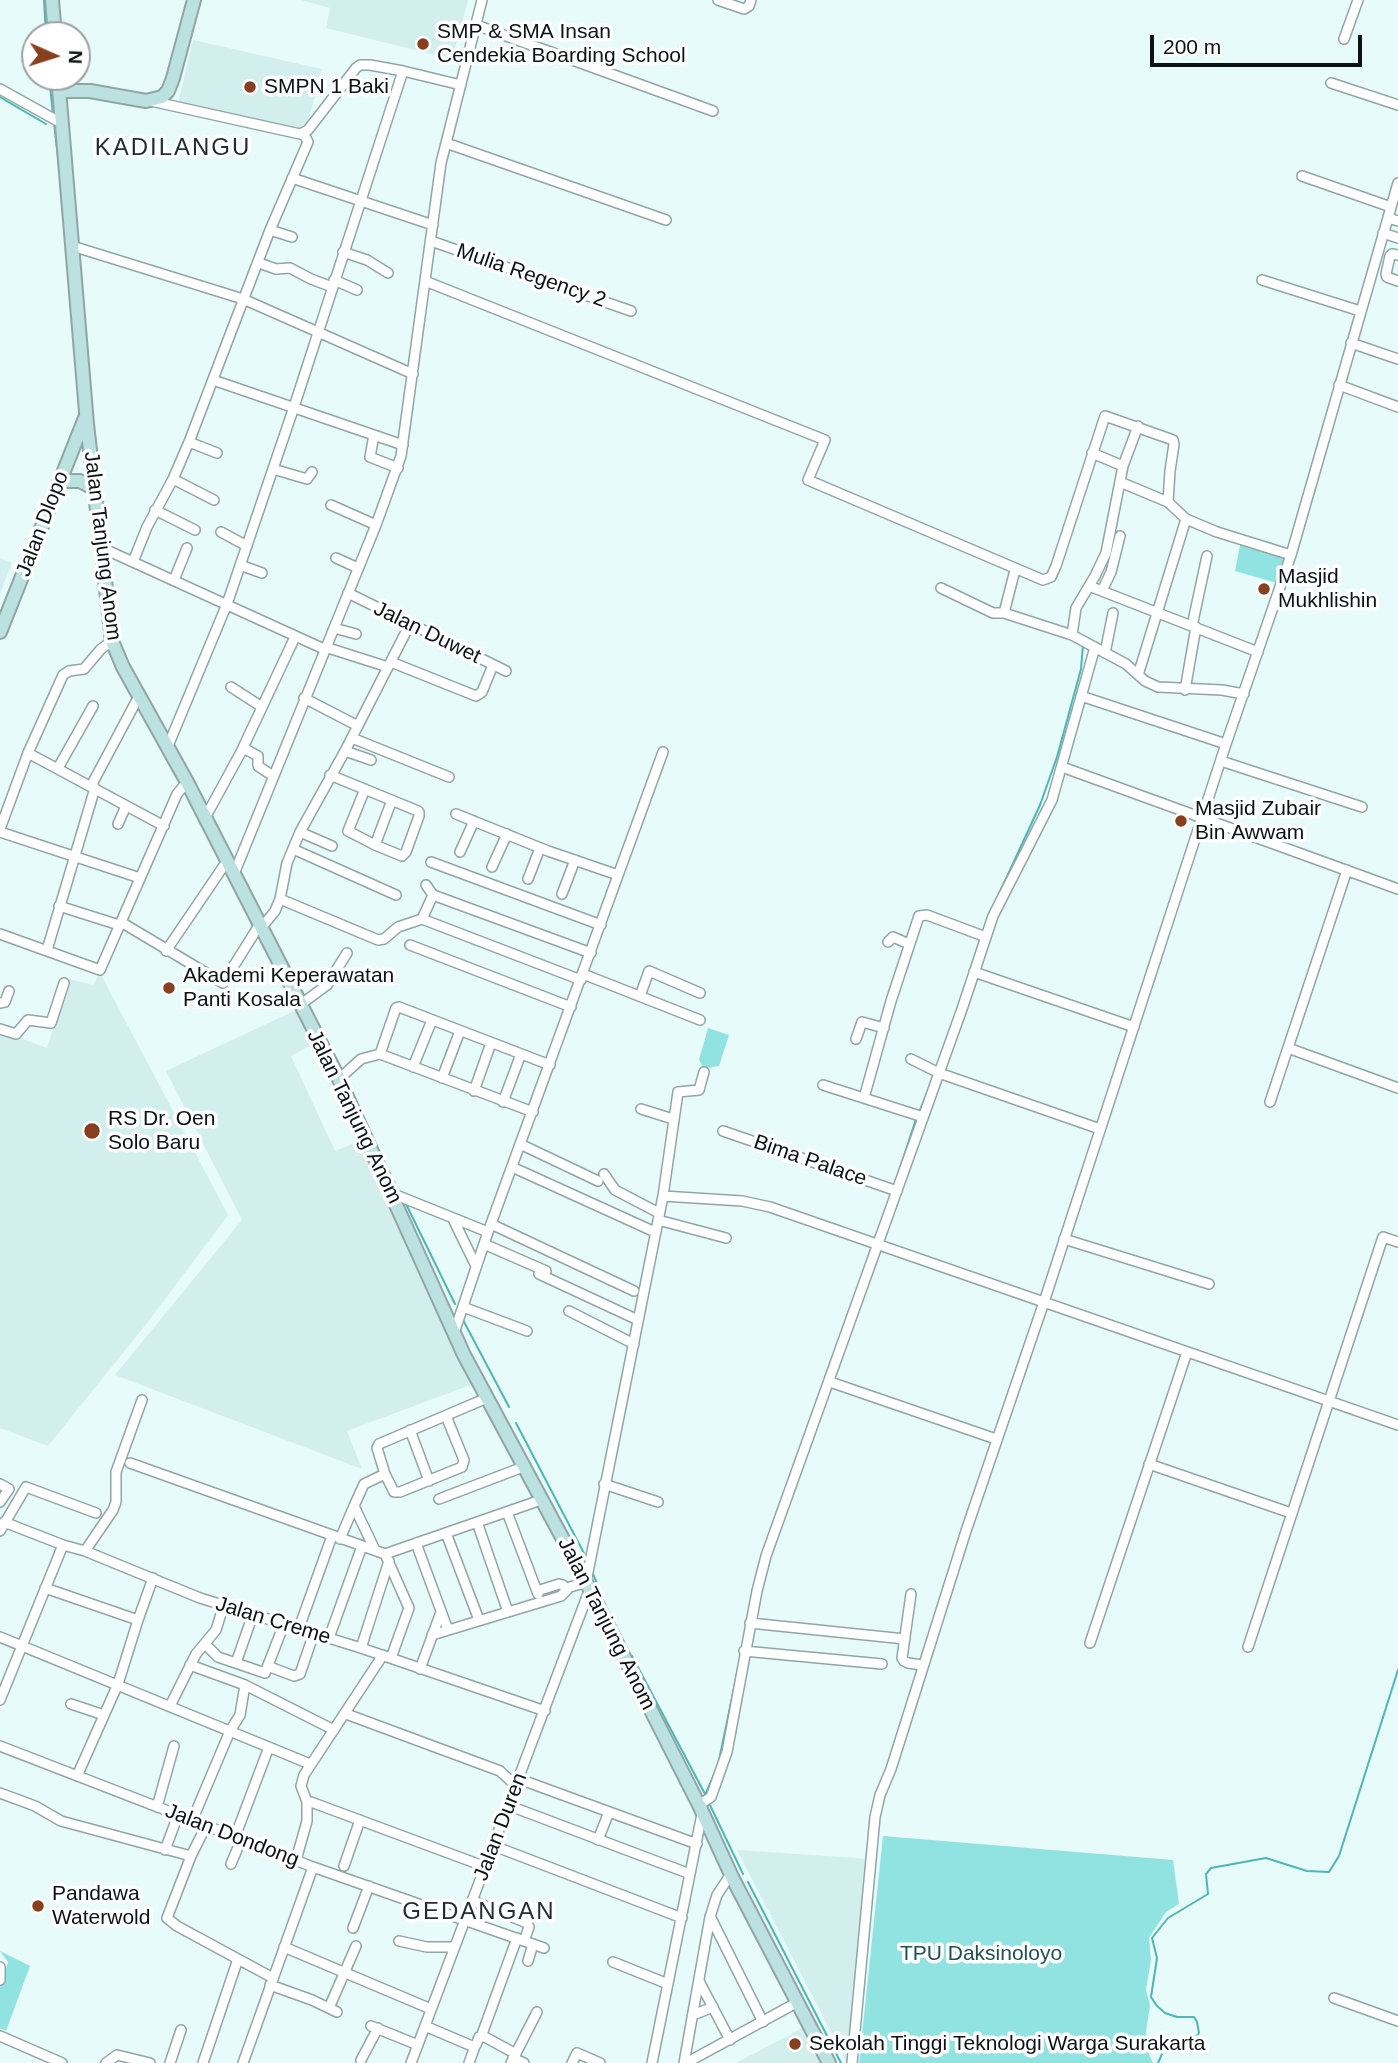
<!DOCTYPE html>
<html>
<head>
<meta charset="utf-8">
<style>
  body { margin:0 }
  #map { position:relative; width:1398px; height:2063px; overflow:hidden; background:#e6fbfa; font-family:Helvetica,sans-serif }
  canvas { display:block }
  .north { position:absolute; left:21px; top:21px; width:70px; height:70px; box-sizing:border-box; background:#fff; border:2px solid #9da0a0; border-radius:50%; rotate:93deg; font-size:19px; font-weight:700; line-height:28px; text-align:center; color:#0b1212 }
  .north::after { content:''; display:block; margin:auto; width:24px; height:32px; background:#87401e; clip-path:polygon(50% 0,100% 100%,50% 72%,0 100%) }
  .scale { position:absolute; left:1150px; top:35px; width:212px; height:32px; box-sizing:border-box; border:4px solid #0b1212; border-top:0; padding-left:9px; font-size:21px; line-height:24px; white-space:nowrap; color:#0b1212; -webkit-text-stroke:5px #fff; paint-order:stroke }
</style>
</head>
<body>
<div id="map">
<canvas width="1398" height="2063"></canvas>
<div class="north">N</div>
<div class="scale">200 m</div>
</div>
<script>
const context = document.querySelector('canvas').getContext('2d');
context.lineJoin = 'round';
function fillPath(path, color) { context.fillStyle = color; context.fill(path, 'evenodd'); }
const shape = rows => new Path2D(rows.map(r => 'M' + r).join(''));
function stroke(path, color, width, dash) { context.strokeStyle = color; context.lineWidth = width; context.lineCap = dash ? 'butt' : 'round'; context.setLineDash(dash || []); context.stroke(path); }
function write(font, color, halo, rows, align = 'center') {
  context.font = font + ' Helvetica,sans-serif'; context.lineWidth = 7; context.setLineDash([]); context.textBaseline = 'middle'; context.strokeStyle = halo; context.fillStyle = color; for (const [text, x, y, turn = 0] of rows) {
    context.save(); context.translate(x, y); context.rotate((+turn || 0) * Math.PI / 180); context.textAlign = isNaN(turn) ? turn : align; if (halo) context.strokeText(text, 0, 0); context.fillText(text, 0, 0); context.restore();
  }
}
fillPath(shape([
  [301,0,468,0,452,59,326,28,330,8],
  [193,40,322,69,308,122,298,129,178,104],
  [0,558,12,563,0,593],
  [100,973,228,1215,147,1323,48,1446,0,1428,0,1031,47,1048,69,979,93,985],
  [296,1010,313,1044,291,1056,335,1151,360,1141,473,1384,347,1431,362,1469,115,1375,242,1220,166,1071],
  [737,1850,871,1859,850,2063,847,2063],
  [808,2025,827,2063,736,2063]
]), '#d2efee');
fillPath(shape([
  [1241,541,1287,556,1277,583,1235,571],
  [708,1028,729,1035,719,1066,708,1068,703,1067,699,1060],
  [883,1836,1173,1860,1179,1904,1166,1912,1149,1938,1151,1960,1146,1990,1150,2005,1146,2032,1148,2052,1153,2063,859,2063],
  [0,1951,30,1966,6,2031,0,2028,0,1987,8,1962]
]), '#91e3e1');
stroke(shape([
  [44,0,46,35],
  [49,77,53,114],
  [0,97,46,124],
  [54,123,59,166],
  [992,909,1040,805,1057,757,1081,669,1083,645],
  [975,955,981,937],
  [920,1110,930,1086],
  [372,1136,398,1190],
  [897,1177,916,1119],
  [406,1204,455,1304],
  [888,1204,891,1193],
  [462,1318,509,1407],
  [516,1423,587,1559],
  [771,1530,855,1294],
  [593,1574,598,1586],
  [632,1656,705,1794],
  [718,1765,739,1664],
  [705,1795,716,1770],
  [709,1803,743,1874],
  [748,1882,841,2063],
  [1158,2063,1167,2043,1176,2038,1195,2038,1199,2033,1197,2022,1194,2017,1177,2017,1165,2013,1157,2006,1151,1997,1157,1958,1152,1938,1168,1918,1208,1894,1206,1874,1211,1868,1266,1858,1307,1871,1329,1872,1339,1856,1398,1670]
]), '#4eb6b4', 2);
const street = shape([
  [718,0,744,9,749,6,751,0],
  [476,25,713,111],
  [1344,39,1358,0],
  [1331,83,1398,105],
  [0,89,63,124],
  [151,101,300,134,308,130,356,68,360,65,370,65,403,71,461,85],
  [446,143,666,220],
  [1302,176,1391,207],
  [292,178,433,225],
  [1388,218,1398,221],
  [270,230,292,237],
  [1383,233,1398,238],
  [431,241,631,311],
  [72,246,243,299,413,374],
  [343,252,367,260,388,273],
  [1398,255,1392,254,1390,256,1386,274,1387,277,1398,281],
  [259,263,276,269,290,268,311,279,332,287],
  [334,280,357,290],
  [1262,280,1360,311],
  [425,281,825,440,808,480,1043,580,1051,577,1056,566,1105,416,1173,440,1174,444,1170,471,1168,502],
  [1351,343,1398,359],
  [213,380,403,445],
  [1339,385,1398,407],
  [374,435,370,457,398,468],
  [189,442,217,453],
  [1092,453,1123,466],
  [273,469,307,479,312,472],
  [173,479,214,500],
  [1120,482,1168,502,1186,519,1217,532,1291,555],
  [331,505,376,525],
  [155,510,195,530],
  [221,532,247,546],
  [100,547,324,649],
  [336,558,358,568],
  [133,562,147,527,173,479,189,442,270,230,308,142,305,136,301,134],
  [240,565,262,573],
  [1015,570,1004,613,1072,635,1126,664,1145,681,1158,687,1222,690,1244,694],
  [174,580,187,548],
  [1089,586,1258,652],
  [941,588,993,613,1004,613],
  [1102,591,1111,572,1120,536],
  [348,593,506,671],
  [1192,626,1207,556],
  [334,628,356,634],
  [1072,635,1076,608,1095,576,1106,553,1123,466,1138,426],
  [325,647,388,667],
  [1105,653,1113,613],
  [391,662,476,696,482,692,493,665],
  [1138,675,1186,519],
  [231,687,262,707],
  [1185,690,1196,627],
  [1081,696,1226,744],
  [304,698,358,726],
  [352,738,449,777],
  [168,746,227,604,294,407,403,71],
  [243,748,258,756,258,766,273,776],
  [345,751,371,760],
  [28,753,164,826],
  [1221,761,1362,807],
  [1062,767,1398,889],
  [58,768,93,706],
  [330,775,418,811,419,812,419,816,406,852,402,856,375,845,348,831,365,789],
  [91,786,139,696],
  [456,814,548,851,618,875],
  [205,818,241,752,295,637],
  [118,824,126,806],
  [0,829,28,753,63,675,69,671,84,669,101,649,112,641],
  [0,832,140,878],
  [300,832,332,846],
  [375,845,392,800],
  [293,849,396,895],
  [460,852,474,821],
  [431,862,601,925],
  [492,867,507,834],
  [234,874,376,525,401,456,441,163,482,0],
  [528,879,540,848],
  [562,894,575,860],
  [433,895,591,953],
  [280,899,378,940,384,939,398,927,422,919,581,980],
  [59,906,119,925],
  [422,919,433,895,426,885],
  [121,922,223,983,260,924],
  [262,927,275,911,280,899,287,863,300,832,345,751,410,624],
  [0,934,100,970,177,794,187,782],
  [888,942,893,937,909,944],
  [410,945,571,1007],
  [47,950,95,788],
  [166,951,227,861],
  [974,972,1134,1027],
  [583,974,700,1020],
  [640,996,649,971,700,993],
  [0,1003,5,1002,9,991],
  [300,1005,327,985,347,953],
  [0,1029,16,1034,28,1020,51,1023,64,983],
  [856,1039,862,1022,884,1028],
  [1288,1048,1398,1088],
  [380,1054,396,1008,399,1007,550,1065],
  [911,1059,939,1073,1100,1129],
  [413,1067,432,1020],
  [442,1078,460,1031],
  [339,1079,361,1059,380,1054,533,1112],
  [823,1085,923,1117],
  [474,1091,491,1043],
  [864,1098,891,1001,919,916,927,915,986,937],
  [503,1102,521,1054],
  [1270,1102,1347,870],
  [641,1109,673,1119],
  [723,1131,897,1191],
  [520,1144,598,1181],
  [512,1167,655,1232],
  [604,1174,615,1190,659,1213],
  [391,1193,488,1232],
  [663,1196,678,1092,699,1090,704,1072],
  [453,1219,476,1266],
  [658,1220,726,1238],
  [491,1224,634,1291],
  [1064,1239,1209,1284],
  [484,1244,546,1271],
  [539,1274,638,1320],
  [463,1307,527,1331],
  [569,1311,634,1344],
  [454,1333,488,1232,663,752],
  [833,1383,996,1439],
  [446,1416,464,1460,462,1467,400,1492,394,1492,385,1474,377,1448,379,1444,487,1398],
  [410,1430,429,1481],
  [130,1463,385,1554,541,1500],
  [1149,1464,1291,1513],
  [0,1484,9,1489,0,1502],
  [604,1484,658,1502],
  [439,1499,523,1467],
  [507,1512,538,1594],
  [4,1522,63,1545,85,1551,200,1598,361,1648,545,1711],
  [477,1522,508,1612],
  [0,1531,26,1487,96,1513],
  [446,1533,479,1620],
  [340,1539,354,1506],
  [416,1543,448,1630],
  [375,1550,354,1506,364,1484,385,1474],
  [85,1551,113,1510,116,1502,116,1472,142,1400],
  [385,1554,409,1608,391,1658],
  [45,1588,138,1620,118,1684,77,1776],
  [567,1588,586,1582,663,1196,742,1201,770,1207,1398,1425],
  [911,1594,902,1658,904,1661,908,1663,922,1665],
  [138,1620,153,1578],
  [750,1623,905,1639],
  [299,1628,332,1536],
  [432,1635,561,1596,567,1590,563,1585,559,1584,537,1591],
  [0,1637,310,1764],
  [329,1638,362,1546],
  [1090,1643,1187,1352],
  [206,1645,218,1657,265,1673,284,1624],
  [1248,1647,1383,1237,1398,1242],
  [361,1648,389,1561],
  [744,1651,882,1664],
  [236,1663,253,1614],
  [190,1665,245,1685,334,1730],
  [270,1667,294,1676,300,1674,314,1633],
  [420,1669,441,1612],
  [0,1700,63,1545],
  [71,1704,104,1715],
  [170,1706,196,1654,216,1630,224,1604],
  [349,1715,500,1771,517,1787],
  [0,1746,313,1867,544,1948],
  [519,1779,697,1844],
  [0,1793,35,1806,61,1821,191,1856],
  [311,1802,486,1867],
  [699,1805,711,1797,727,1752,757,1591,766,1556,962,1009,993,916,1052,800,1095,647],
  [510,1806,690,1874],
  [157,1807,174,1746],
  [192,1821,230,1731,240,1715,245,1685],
  [206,1826,191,1856,167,1918,177,1926,273,1978],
  [235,1837,269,1747],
  [598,1840,609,1812],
  [494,1846,682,1918],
  [165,1850,178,1815],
  [296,1860,307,1821,307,1802,301,1786,304,1775,383,1655],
  [231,1864,241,1840],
  [344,1866,360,1820],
  [473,1901,527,1923,529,1927,524,1941],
  [711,1918,763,2022],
  [353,1928,369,1886],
  [399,1941,427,1947,454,1947],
  [284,1947,431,2009],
  [528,1961,533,1944],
  [613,1962,668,1984],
  [0,1967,0,1980],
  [699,1981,730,2040],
  [270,1985,312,2000,337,2012],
  [1334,1998,1398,2021],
  [329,2008,356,1946],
  [693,2015,713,2007],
  [371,2026,418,2045],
  [425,2026,472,2046,476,2045,479,2037,485,2037,516,2054],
  [0,2036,62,2063],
  [481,2037,517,1938],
  [513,2058,524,2063],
  [361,2060,378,2028],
  [106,2063,117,2055,150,2063],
  [170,2063,181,2030],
  [203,2063,238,1959],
  [243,2063,313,1867],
  [411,2063,589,1591],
  [469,2063,475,2046],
  [511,2063,537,2012],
  [572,2063,577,2053,600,2063],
  [652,2063,702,1814],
  [684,2063,710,1917,717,1895,731,1874],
  [686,2063,798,2002],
  [852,2063,875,1817,880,1795,891,1769,966,1531,1044,1302,1226,744,1291,555,1398,183]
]);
const secondary = shape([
  [52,0,55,35],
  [58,77,87,424,112,641,123,667,187,782,339,1079,464,1355,586,1582,699,1805,733,1879,829,2063],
  [59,91,90,91,146,101,162,97,168,91,173,78,194,0],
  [60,481,80,481,93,488],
  [0,632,85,418]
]);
stroke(street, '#92a5a5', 12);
stroke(secondary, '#92a5a5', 16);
stroke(street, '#fff', 9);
stroke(secondary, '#bce1e1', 12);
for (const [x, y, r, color] of [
  [423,44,7,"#87401e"],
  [250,87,7,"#87401e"],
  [1264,589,7,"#87401e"],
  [1181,821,7,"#87401e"],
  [169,988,7,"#87401e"],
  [92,1131,9,"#87401e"],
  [38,1906,7,"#87401e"],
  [795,2044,7,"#87401e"]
]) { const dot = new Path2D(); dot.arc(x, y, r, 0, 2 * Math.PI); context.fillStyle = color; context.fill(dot); stroke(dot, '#fff', 2.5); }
write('21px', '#0b1212', '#fff', [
  ["SMP & SMA Insan",437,32],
  ["Cendekia Boarding School",437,56],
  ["SMPN 1 Baki",264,87],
  ["Masjid",1278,577],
  ["Mukhlishin",1278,601],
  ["Masjid Zubair",1195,809],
  ["Bin Awwam",1195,833],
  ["Akademi Keperawatan",183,976],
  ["Panti Kosala",183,1000],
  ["RS Dr. Oen",108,1119],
  ["Solo Baru",108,1143],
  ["Pandawa",52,1894],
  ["Waterwold",52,1918],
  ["Sekolah Tinggi Teknologi Warga Surakarta",809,2044]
], 'left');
write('21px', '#0b1212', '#fff', [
  ["Mulia Regency 2",531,276,19],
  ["Jalan Dlopo",43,524,-69],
  ["Jalan Tanjung Anom",102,546,83],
  ["Jalan Duwet",427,633,26],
  ["Jalan Tanjung Anom",354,1117,64],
  ["Bima Palace",810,1161,19],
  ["Jalan Creme",273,1621,17],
  ["Jalan Tanjung Anom",606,1624,63],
  ["Jalan Duren",501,1827,-69],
  ["Jalan Dondong",232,1836,21]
]);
write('21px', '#22504f', '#fff', [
  ["TPU Daksinoloyo",981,1954]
]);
context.letterSpacing = '2px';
write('24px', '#1f2f2f', '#fff', [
  ["KADILANGU",173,148],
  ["GEDANGAN",479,1912]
]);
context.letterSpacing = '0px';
</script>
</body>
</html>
